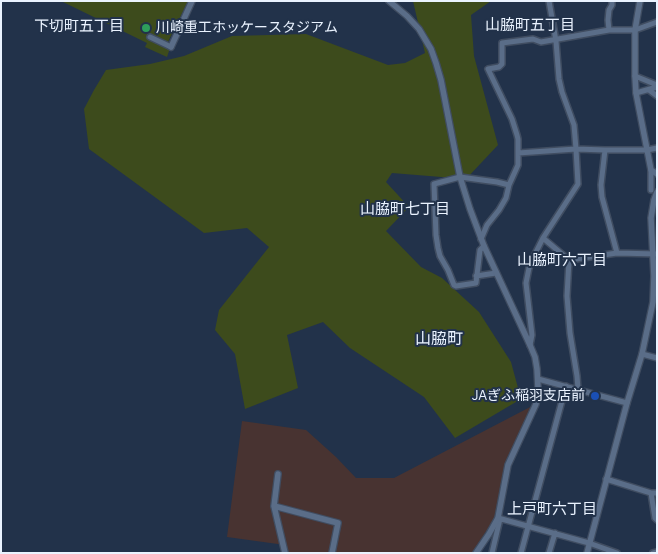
<!DOCTYPE html>
<html>
<head>
<meta charset="utf-8">
<style>
  body { margin:0 }
  #map { position:relative; width:658px; height:554px; overflow:hidden; background:#22324a; font-family:Manrope,sans-serif }
  canvas { display:block }
  .frame { position:absolute; inset:0; border:2px solid #eaf3ff; pointer-events:none }
</style>
</head>
<body>
<div id="map">
<canvas width="658" height="554"></canvas>
<div class="frame"></div>
</div>
<script>
const context = document.querySelector('canvas').getContext('2d');
context.lineJoin = 'round';
function fillPath(path, color) { context.fillStyle = color; context.fill(path, 'evenodd'); }
const shape = rows => new Path2D(rows.map(r => 'M' + r).join(''));
function stroke(path, color, width, dash) { context.strokeStyle = color; context.lineWidth = width; context.lineCap = dash ? 'butt' : 'round'; context.setLineDash(dash || []); context.stroke(path); }
function write(font, color, halo, rows, align = 'center') {
  context.font = font + ' Manrope,"Noto Sans JP",sans-serif'; context.lineWidth = 4; context.setLineDash([]); context.textBaseline = 'middle'; context.strokeStyle = halo; context.fillStyle = color; for (const [text, x, y, turn = 0] of rows) {
    context.save(); context.translate(x, y); context.rotate((+turn || 0) * Math.PI / 180); context.textAlign = isNaN(turn) ? turn : align; if (halo) context.strokeText(text, 0, 0); context.fillText(text, 0, 0); context.restore();
  }
}
fillPath(shape([
  [534,405,507,458,496,516,472,553,287,553,285,545,227,537,242,421,306,430,336,457,356,478,394,478]
]), '#483331');
fillPath(shape([
  [61,1,188,1,166,46,170,48,167,57,145,47,147,43],
  [413,1,491,1,471,15,474,56,498,145,466,179,392,173,386,182,409,207,386,231,421,267,442,278,479,312,511,362,521,399,455,438,424,397,350,348,323,322,287,335,298,388,245,409,235,354,215,330,219,310,269,247,247,228,204,233,89,149,84,109,94,90,106,70,150,64,184,56,232,36,306,34,388,65,405,63,425,53]
]), '#3d4b1c');
const minor = shape([
  [609,30,608,20,609,10,612,5,612,1],
  [150,37,171,47],
  [635,76,657,85],
  [649,90,657,96],
  [636,93,657,87],
  [605,150,601,185,602,197,617,253],
  [518,153,576,149,605,150,647,150,657,148],
  [651,190,651,170],
  [543,238,569,260,617,253,657,254],
  [481,239,487,225,499,210,506,198,509,185,518,165,518,139,517,135,512,119,488,69,499,67,502,64,502,43,533,39,541,42,609,30,635,30,657,22],
  [484,246,480,250,476,283,456,286,454,285,448,270,440,256,438,248,436,235,434,184,460,177,497,182,509,185],
  [569,260,567,296,570,333,577,376,578,389],
  [476,276,496,273],
  [530,345,532,335,526,283,529,268,534,256,543,238,578,184,576,149,574,125,562,92,559,79,556,41,549,1],
  [642,354,657,358],
  [538,379,627,403],
  [606,479,651,493,657,493],
  [651,493,655,518,657,520],
  [498,518,589,543,617,553],
  [492,553,500,519],
  [521,553,566,386],
  [549,553,555,533],
  [653,553,657,552]
]);
const tertiary = shape([
  [389,1,407,16,419,29,431,49,436,63,441,80,460,177,470,209,484,246,530,345,535,357,537,369,538,388,536,404,508,465,498,518,489,534,476,553],
  [640,1,635,30,635,76,636,93,651,170,657,174],
  [171,47,192,1],
  [278,474,274,506,285,553],
  [274,506,338,523,332,553],
  [587,553,627,403,642,354,653,302,654,276,651,218,654,200,657,192]
]);
stroke(minor, '#404d61', 8);
stroke(tertiary, '#404d61', 8);
stroke(minor, '#5a6d88', 5);
stroke(tertiary, '#5a6d88', 5.5);
for (const [x, y, r, color] of [
  [146,28,5,"#2e9e5b"],
  [595,396,5,"#1a4fb4"]
]) { const dot = new Path2D(); dot.arc(x, y, r, 0, 2 * Math.PI); context.fillStyle = color; context.fill(dot); stroke(dot, '#22324a', 2); }
write('14px', '#eaf3ff', '#22324a', [
  ["川崎重工ホッケースタジアム",156,28],
  ["JAぎふ稲羽支店前",585,396,"right"]
], 'left');
write('15px', '#eaf3ff', '#22324a', [
  ["山脇町五丁目",530,26],
  ["下切町五丁目",79,27],
  ["山脇町七丁目",405,210],
  ["山脇町六丁目",562,261],
  ["上戸町六丁目",552,510]
]);
write('16px', '#eaf3ff', '#22324a', [
  ["山脇町",439,340]
]);
</script>
</body>
</html>
